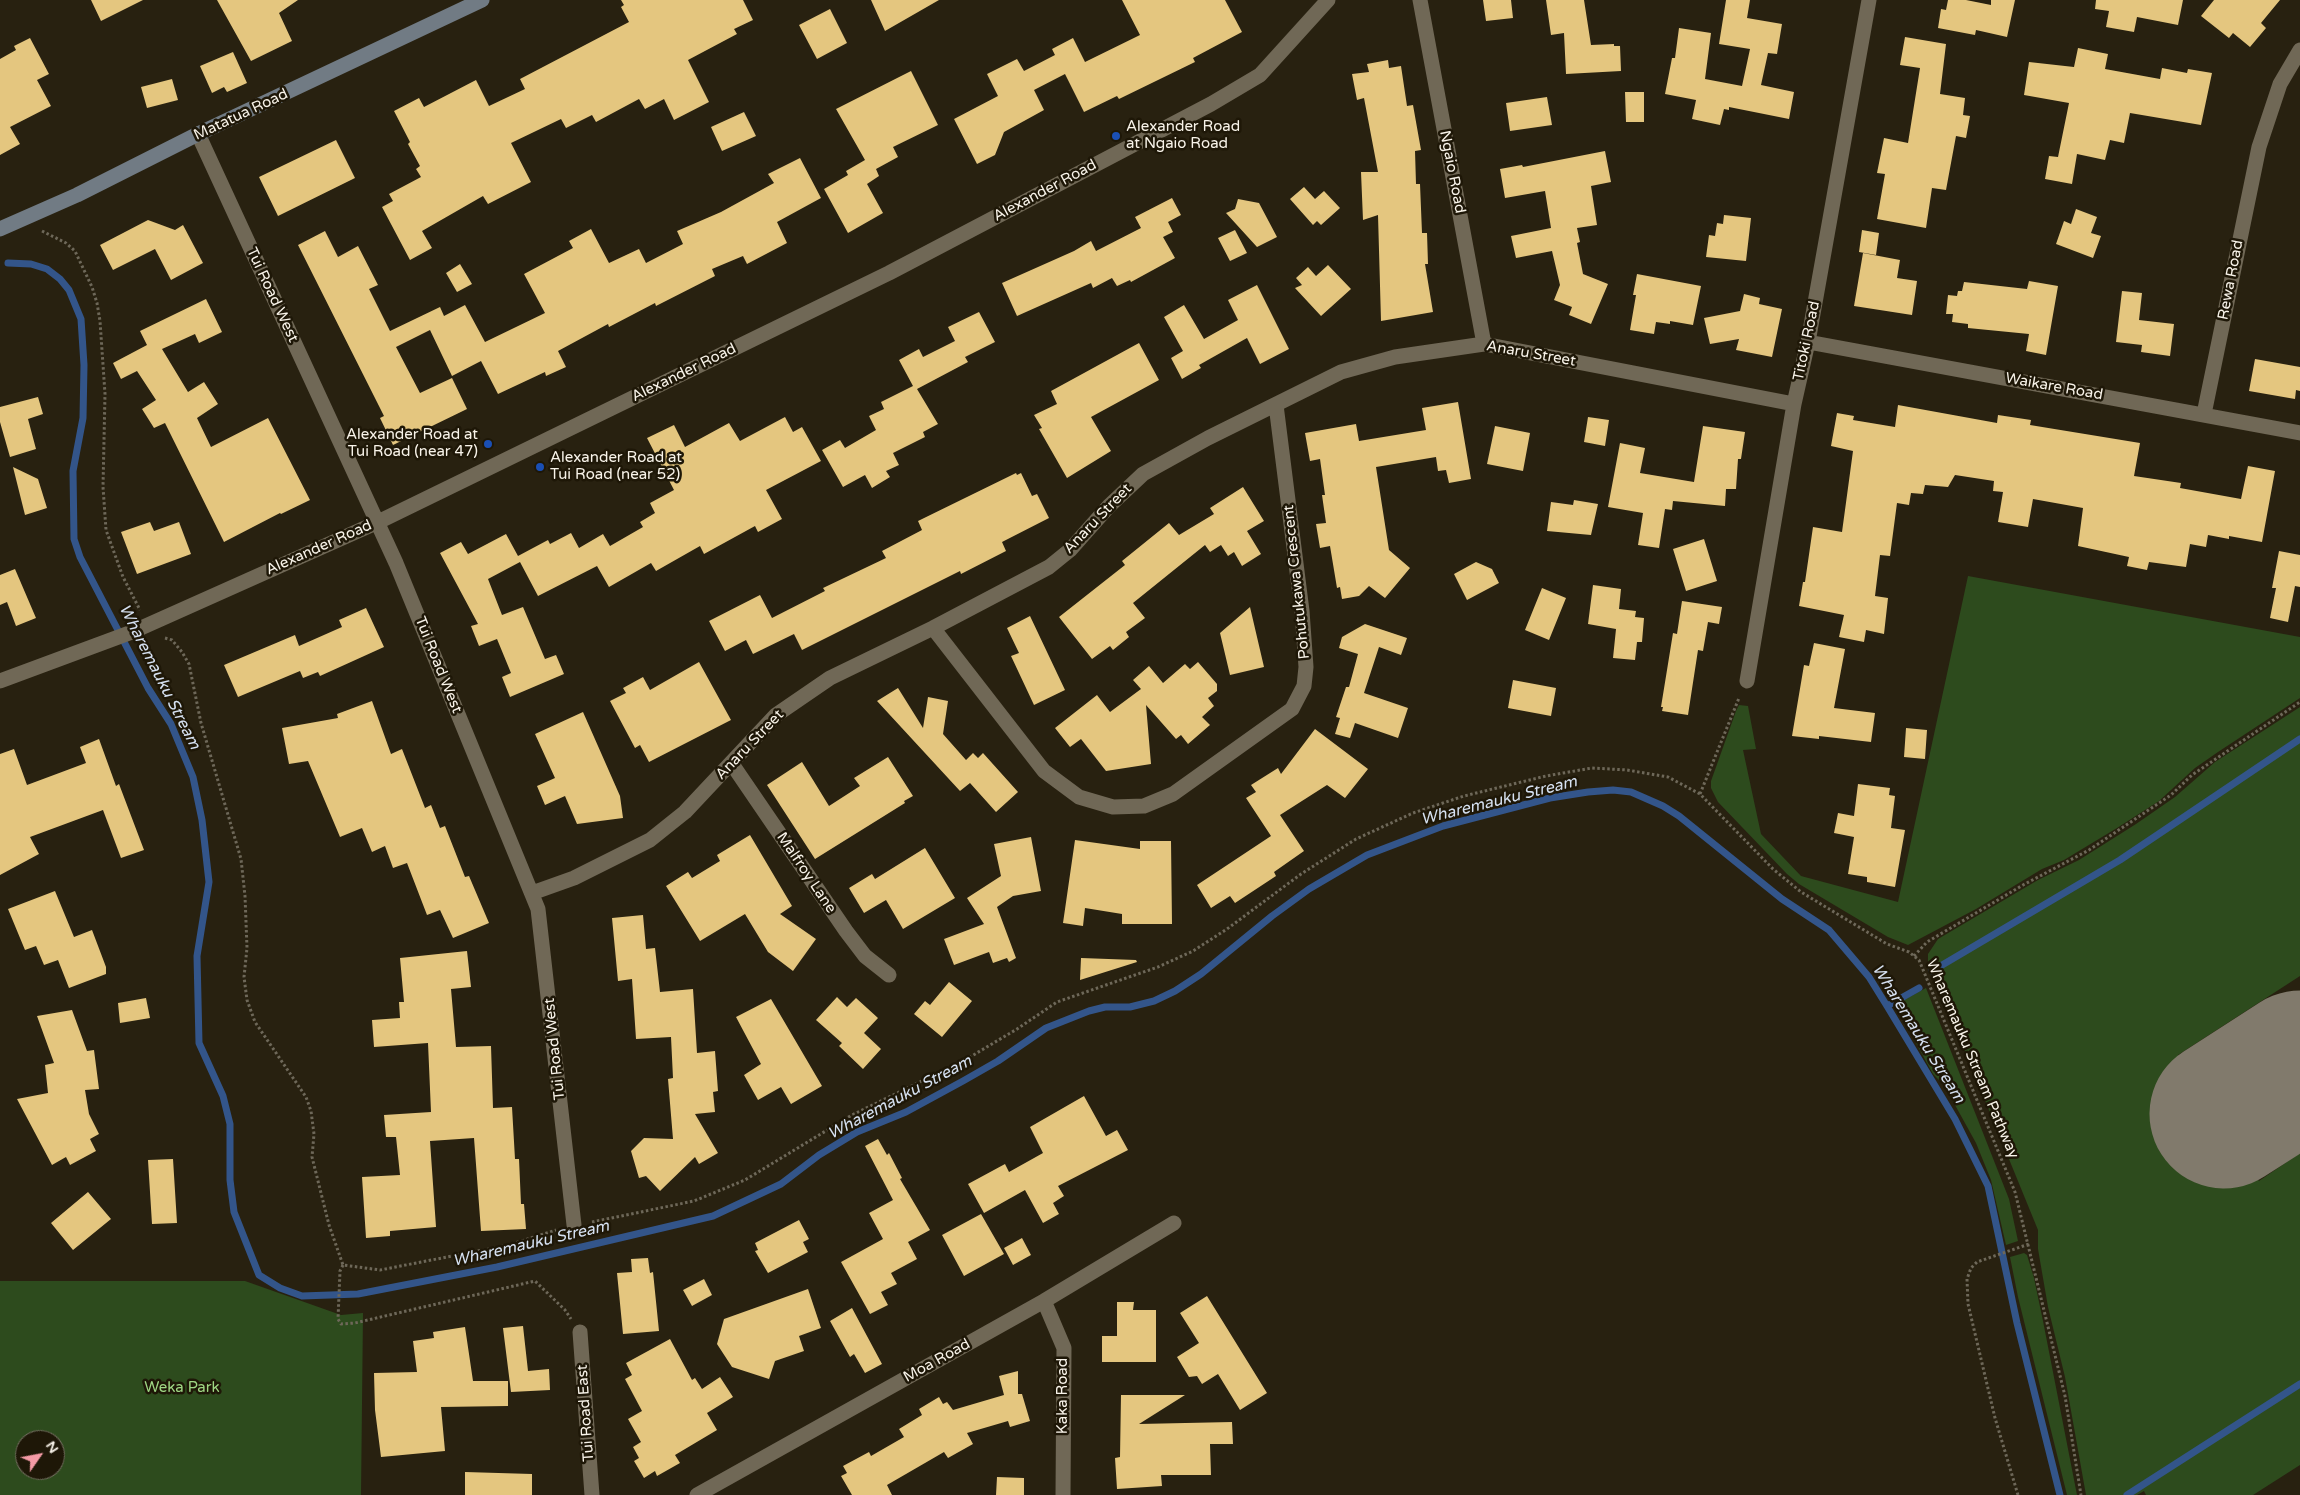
<!DOCTYPE html>
<html>
<head>
<meta charset="utf-8">
<style>
  body { margin:0 }
  #map { position:relative; width:2300px; height:1495px; overflow:hidden; background:#282110; font-family:"Varela Round",sans-serif }
  canvas { display:block }
  .north { position:absolute; left:15px; top:1430px; width:50px; height:50px; box-sizing:border-box; background:#1e1707; border:1px solid #756f61; border-radius:50%; rotate:57deg; font-size:14px; font-weight:700; line-height:20px; text-align:center; color:#f8f3e9 }
  .north::after { content:''; display:block; margin:auto; width:18px; height:22px; background:#f49aa5; clip-path:polygon(50% 0,100% 100%,50% 72%,0 100%) }
</style>
</head>
<body>
<div id="map">
<canvas width="2300" height="1495"></canvas>
<div class="north">N</div>
</div>
<script>
const context = document.querySelector('canvas').getContext('2d');
context.lineJoin = 'round';
function fillPath(path, color) { context.fillStyle = color; context.fill(path, 'evenodd'); }
const shape = rows => new Path2D(rows.map(r => 'M' + r).join(''));
function stroke(path, color, width, dash) { context.strokeStyle = color; context.lineWidth = width; context.lineCap = dash ? 'butt' : 'round'; context.setLineDash(dash || []); context.stroke(path); }
function write(font, color, halo, rows, align = 'center') {
  context.font = font + ' "Varela Round",sans-serif'; context.lineWidth = 5; context.setLineDash([]); context.textBaseline = 'middle'; context.strokeStyle = halo; context.fillStyle = color; for (const [text, x, y, turn = 0] of rows) {
    context.save(); context.translate(x, y); context.rotate((+turn || 0) * Math.PI / 180); context.textAlign = isNaN(turn) ? turn : align; if (halo) context.strokeText(text, 0, 0); context.fillText(text, 0, 0); context.restore();
  }
}
fillPath(shape([
  [1968,576,2300,637,2300,698,2218,752,2195,768,2159,801,2117,828,2064,860,2042,869,1976,909,1908,945,1888,937,1799,884,1787,874,1718,802,1711,788,1711,781,1736,711,1739,705,1748,706,1756,749,1743,750,1761,834,1801,876,1898,902],
  [2300,707,2300,976,2178,1055,2259,1181,2300,1153,2300,1465,2253,1495,2146,1495,2144,1491,2137,1495,2086,1495,2065,1377,2048,1307,2038,1249,2038,1230,1939,988,1928,967,1928,954,1938,939,2038,880,2079,860,2136,824,2175,797,2215,762],
  [1926,988,2009,1199,2018,1241,2006,1245,1991,1180,1976,1143,1944,1085,1933,1074,1895,1005],
  [2024,1253,2027,1255,2034,1278,2043,1321,2077,1495,2067,1495,2018,1297,2010,1257],
  [0,1281,245,1281,341,1315,363,1313,361,1495,0,1495],
  [25,1440,55,1440,55,1470,25,1470]
]), '#2d4b1d');
stroke(shape([
  [8,263,31,264,47,269,60,279,69,290,81,319,84,365,83,418,73,471,74,539,80,557,148,688,171,724,193,777,202,820,209,882,197,956,199,1043,223,1096,230,1124,230,1180,234,1212,259,1275,280,1288,302,1296,358,1294,497,1267,713,1216,781,1184,819,1155,857,1132,906,1112,963,1081,998,1061,1046,1028,1089,1011,1105,1007,1130,1007,1154,1001,1175,991,1201,974,1272,916,1309,889,1367,855,1443,826,1550,798,1588,792,1613,790,1631,792,1663,806,1679,816,1782,899,1829,930,1869,977,1887,1006,1955,1119,1988,1186,2017,1323,2060,1495],
  [1932,971,2120,860,2300,739],
  [1887,1006,1919,988],
  [2127,1495,2300,1384]
]), '#33558a', 7);
stroke(shape([
  [2224,1114,2300,1065]
]), '#817a6c', 149);
fillPath(shape([
  [91,0,143,0,101,21],
  [217,0,298,0,279,13,292,41,251,61],
  [621,0,743,0,753,20,734,29,737,34,688,60,709,102,674,120,664,99,645,109,639,99,596,122,592,115,566,128,561,119,511,143,531,182,488,204,483,196,422,231,432,248,410,260,382,207,393,201,389,194,421,177,416,169,420,166,408,144,410,142,394,111,419,98,424,107,476,80,489,106,525,89,520,79,629,22,621,7,624,5],
  [871,0,939,0,885,31],
  [1122,0,1225,0,1242,32,1193,58,1195,62,1119,99,1117,96,1084,112,1065,74,1034,90,1044,110,1004,132,995,155,977,164,954,119,998,96,987,74,1017,59,1024,71,1055,55,1052,49,1073,38,1085,62,1140,35],
  [1483,0,1511,0,1513,18,1486,21],
  [1546,0,1584,0,1591,45,1614,44,1614,46,1620,46,1621,71,1566,74,1564,33,1551,35],
  [1726,0,1750,0,1747,18,1782,24,1777,54,1768,53,1761,85,1794,92,1789,119,1729,107,1729,110,1724,109,1720,125,1692,119,1696,100,1665,94,1672,58,1675,58,1679,28,1711,33,1705,79,1742,86,1750,49,1719,44],
  [1948,0,1966,0,1991,5,1991,0,2015,0,2007,37,1976,30,1975,35,1938,28,1941,9,1946,10],
  [2096,0,2183,0,2178,25,2137,17,2134,32,2106,27,2109,11,2095,9],
  [2214,0,2280,0,2261,23,2266,28,2250,47,2233,33,2229,38,2201,16],
  [830,9,847,43,817,59,799,25],
  [1905,37,1946,44,1940,94,1965,98,1963,115,1970,116,1966,138,1956,136,1946,190,1932,188,1926,228,1877,219,1885,174,1877,173,1884,138,1908,143,1920,68,1900,65],
  [30,38,49,74,37,80,51,106,10,127,20,144,0,155,0,59,16,50,14,46],
  [2078,48,2108,54,2105,69,2160,79,2162,68,2187,73,2188,69,2212,73,2201,125,2130,113,2124,143,2110,140,2105,160,2077,154,2072,184,2045,179,2049,156,2058,157,2069,103,2024,95,2029,62,2074,67],
  [233,52,247,83,227,92,224,87,212,93,200,66],
  [1388,60,1389,68,1401,66,1407,106,1413,105,1421,150,1415,151,1416,184,1420,184,1422,233,1427,233,1428,264,1425,264,1433,312,1381,321,1378,215,1363,220,1361,172,1378,172,1364,98,1357,100,1352,74,1369,72,1367,64],
  [911,71,938,125,893,147,898,157,876,169,879,176,867,184,883,213,848,233,824,189,848,175,846,171,865,160,836,109],
  [172,79,178,100,147,108,141,87],
  [1625,92,1644,92,1644,122,1626,122],
  [1547,97,1552,125,1510,131,1506,103],
  [744,112,756,136,722,151,711,127],
  [336,140,355,178,278,216,259,177],
  [1605,151,1611,182,1591,186,1597,225,1577,228,1580,242,1577,243,1583,274,1608,284,1591,324,1569,315,1572,307,1554,300,1560,285,1552,251,1516,258,1511,236,1551,228,1545,191,1505,198,1500,169,1522,165,1523,167],
  [800,158,821,198,777,222,787,243,747,264,743,256,712,269,715,276,656,306,655,303,609,327,608,324,558,351,566,367,546,376,545,372,498,394,481,361,452,376,430,330,396,347,420,393,452,378,467,409,393,445,380,418,384,416,298,245,325,231,338,257,358,246,378,285,369,289,390,331,440,307,444,316,465,305,485,342,545,313,524,274,573,248,569,241,591,229,609,263,639,249,646,263,683,244,677,231,721,212,774,183,768,174],
  [1304,187,1315,199,1324,191,1340,208,1321,225,1317,221,1313,225,1290,199],
  [1172,198,1181,215,1168,222,1173,232,1163,237,1175,258,1131,282,1130,280,1117,286,1112,278,1093,288,1091,283,1017,316,1002,283,1074,251,1091,241,1096,251,1141,228,1135,217],
  [1238,199,1259,203,1277,237,1257,247,1226,213,1235,209],
  [2076,209,2097,217,2091,233,2101,236,2093,258,2056,244,2064,221,2071,224],
  [1724,215,1751,218,1746,261,1706,257,1709,235,1715,236,1717,223,1723,224],
  [148,220,175,230,183,225,203,263,171,280,155,249,113,270,100,245],
  [1235,230,1247,253,1230,261,1218,238],
  [1862,230,1879,233,1876,255,1859,252],
  [1863,253,1900,260,1897,278,1917,281,1912,315,1854,306],
  [460,264,472,284,457,292,446,273],
  [1328,265,1351,289,1321,316,1295,288,1302,285,1296,278,1308,267,1316,276],
  [1637,274,1701,286,1693,325,1670,321,1670,324,1656,322,1654,334,1630,330,1636,295,1633,295],
  [2029,281,2058,286,2046,355,2026,351,2029,334,1968,328,1968,324,1952,322,1953,314,1946,314,1948,295,1957,296,1958,291,1962,291,1964,282,2027,289],
  [1257,285,1289,349,1260,364,1247,338,1199,365,1201,368,1182,379,1171,358,1183,351,1164,317,1184,305,1204,339,1238,320,1228,300],
  [2122,291,2142,293,2139,320,2174,324,2170,356,2141,352,2142,345,2116,342],
  [1744,294,1760,298,1759,304,1782,309,1772,357,1736,350,1739,339,1710,344,1704,318,1740,311],
  [206,299,222,332,199,343,195,334,162,349,188,392,204,382,218,404,197,418,211,447,268,418,310,500,281,514,280,513,224,542,165,423,154,428,142,409,156,400,137,371,121,379,113,363,147,345,140,331],
  [979,312,995,342,965,357,968,362,917,389,938,424,923,432,925,437,893,453,899,465,886,471,890,477,872,488,865,475,843,487,822,450,840,440,845,448,876,430,869,416,884,409,881,402,913,386,899,360,919,349,923,357,955,341,948,327],
  [1139,343,1159,380,1091,417,1111,451,1067,478,1039,429,1042,428,1034,415,1057,404,1051,391],
  [2255,359,2300,367,2300,391,2296,390,2295,399,2249,391],
  [38,397,43,414,28,419,36,449,10,457,0,422,0,407],
  [1458,402,1471,479,1449,483,1446,470,1438,471,1436,457,1376,467,1389,550,1410,568,1385,598,1369,586,1359,596,1342,599,1340,587,1337,588,1330,546,1320,548,1316,524,1326,523,1322,495,1325,495,1320,459,1310,461,1305,433,1356,424,1359,441,1426,430,1422,408],
  [1898,405,1997,423,1998,415,2031,420,2030,425,2140,443,2134,476,2181,483,2180,488,2241,499,2248,466,2275,471,2262,542,2229,536,2229,539,2208,535,2206,547,2190,544,2186,567,2149,562,2147,570,2127,566,2129,557,2078,546,2083,508,2033,499,2028,527,1998,522,2003,492,1993,491,1994,481,1955,475,1948,487,1925,485,1923,494,1911,493,1909,505,1897,503,1890,556,1880,555,1875,596,1888,598,1884,634,1866,630,1864,642,1839,637,1844,615,1799,606,1803,582,1805,582,1813,527,1842,532,1853,451,1831,446,1837,413,1854,416,1853,420,1895,427],
  [785,417,793,432,802,427,821,461,766,490,782,519,758,532,755,526,704,554,700,546,656,571,651,563,609,587,597,566,538,596,520,562,488,579,502,615,523,607,545,659,556,655,564,674,510,697,502,677,511,673,497,639,479,646,471,626,478,624,440,553,461,542,468,554,506,534,518,556,548,540,550,544,571,533,579,548,603,534,610,546,643,527,640,522,655,513,650,503,674,490,647,438,674,425,685,447,729,423,740,441],
  [1588,417,1609,420,1605,446,1584,442],
  [1495,426,1530,433,1523,471,1487,464],
  [1703,426,1745,432,1741,459,1738,459,1736,489,1726,489,1725,506,1673,501,1672,510,1665,509,1659,548,1638,545,1643,513,1608,507,1620,443,1645,448,1640,473,1694,482],
  [13,467,38,479,47,508,25,515],
  [1016,473,1017,475,1021,473,1032,496,1037,494,1049,518,1002,542,1006,551,961,574,960,571,802,650,794,634,753,654,746,640,725,651,709,621,760,595,772,618,825,591,823,588,886,558,882,551,922,530,918,521],
  [1243,487,1264,521,1247,531,1261,554,1242,566,1234,552,1228,556,1221,545,1210,552,1205,545,1133,603,1145,618,1126,632,1129,637,1113,650,1110,646,1092,659,1059,617,1125,565,1122,561,1169,523,1179,535,1214,514,1210,508],
  [1574,500,1598,504,1591,535,1547,531,1551,502,1573,505],
  [150,522,154,531,179,522,191,554,137,574,121,532],
  [1704,539,1717,581,1686,591,1673,549],
  [2279,551,2300,555,2300,587,2295,586,2288,622,2270,618,2276,588,2272,588],
  [1476,562,1492,569,1499,583,1467,600,1454,574],
  [15,569,36,618,16,626,7,602,0,605,0,575],
  [1593,585,1621,589,1619,609,1636,611,1635,617,1644,618,1642,642,1637,642,1635,660,1613,658,1616,629,1588,624],
  [1542,588,1566,598,1549,640,1525,630],
  [1682,601,1722,607,1719,624,1708,622,1703,651,1698,650,1688,715,1662,711,1663,707,1661,707,1673,633,1677,634],
  [1250,607,1264,667,1230,675,1220,633],
  [366,608,384,647,320,676,318,672,303,678,300,671,238,697,224,665,295,635,299,646,342,627,339,620],
  [1030,616,1065,690,1034,705,1011,656,1019,653,1007,628],
  [1365,624,1407,638,1401,655,1379,647,1364,693,1408,708,1398,738,1355,723,1350,738,1335,734,1340,718,1336,717,1346,687,1349,687,1358,654,1339,648,1342,637],
  [1814,643,1845,649,1834,708,1875,713,1871,742,1819,736,1819,739,1792,736,1804,665,1809,666],
  [699,662,731,720,649,762,640,745,635,748,610,701,626,693,623,688,643,677,650,690],
  [1198,662,1217,684,1217,691,1208,698,1214,706,1202,717,1210,725,1188,744,1181,735,1176,739,1146,705,1151,764,1106,771,1081,739,1070,747,1055,728,1097,695,1110,712,1141,689,1133,680,1149,666,1163,683,1185,664,1190,669],
  [1513,680,1556,688,1551,716,1508,708],
  [898,688,923,728,928,697,948,701,943,734,966,760,973,753,978,758,983,753,1018,792,996,812,970,783,960,791,877,701],
  [372,701,391,754,402,749,425,808,431,805,440,828,445,826,465,877,469,876,489,923,453,938,440,910,427,915,407,863,393,868,385,846,372,852,362,828,340,837,308,761,289,764,282,728,338,718,337,714],
  [583,712,620,796,623,818,577,824,565,796,545,805,537,786,555,778,535,734],
  [1906,728,1927,730,1925,759,1904,757],
  [1315,729,1368,769,1345,798,1327,785,1280,815,1304,851,1274,872,1276,876,1235,903,1230,896,1211,908,1197,885,1271,836,1246,798,1256,792,1251,785,1278,768,1281,774],
  [99,739,116,786,119,784,144,850,121,858,103,810,30,837,39,854,0,875,0,754,14,749,27,785,86,763,80,747],
  [888,757,913,796,904,801,905,803,815,859,767,785,802,762,829,806,860,786,854,778],
  [1858,784,1890,788,1889,795,1895,796,1891,828,1905,830,1895,887,1867,882,1867,877,1848,874,1854,837,1834,833,1838,813,1854,816],
  [750,835,792,906,780,914,816,939,793,971,768,952,745,914,700,941,666,886,688,872,692,878,720,861,717,855],
  [1031,837,1041,891,1013,896,997,907,1016,958,1009,962,1007,958,993,963,989,952,954,965,944,939,984,924,967,898,1001,876,994,844],
  [1075,840,1140,849,1140,841,1171,841,1172,924,1122,924,1122,914,1085,908,1083,926,1063,923],
  [925,848,955,898,903,929,886,900,864,913,849,888,872,874,875,879],
  [55,891,74,937,92,930,106,967,106,974,69,988,58,960,44,965,36,946,25,950,8,909],
  [643,915,646,949,655,948,660,992,693,989,697,1053,715,1051,718,1091,713,1092,715,1112,695,1114,718,1153,699,1164,695,1157,660,1191,646,1176,639,1178,631,1151,644,1138,673,1139,668,1079,673,1078,671,1037,636,1039,632,979,618,981,612,918],
  [467,951,471,987,451,989,456,1047,491,1046,493,1108,512,1107,515,1159,519,1159,521,1204,524,1204,526,1229,481,1231,474,1138,430,1141,436,1227,390,1231,390,1236,366,1238,362,1177,400,1175,396,1137,386,1137,384,1115,431,1112,428,1043,374,1047,372,1020,400,1018,399,1002,404,1002,400,958],
  [1081,958,1136,960,1137,962,1080,980],
  [949,982,972,1001,942,1037,914,1014,925,1001,930,1005],
  [837,997,847,1007,856,998,878,1018,864,1033,881,1049,863,1069,839,1046,842,1043,816,1020],
  [146,998,150,1018,120,1023,118,1003],
  [771,999,822,1086,791,1104,781,1087,758,1100,744,1075,761,1064,736,1017],
  [72,1010,87,1051,94,1050,99,1089,85,1090,89,1114,99,1134,90,1139,96,1151,70,1165,66,1157,52,1165,17,1099,48,1093,45,1065,54,1063,37,1016],
  [1084,1096,1106,1136,1117,1130,1128,1150,1058,1186,1064,1196,1053,1203,1059,1214,1043,1223,1025,1190,984,1213,968,1184,1005,1164,1009,1172,1043,1153,1030,1127],
  [878,1139,887,1155,889,1153,902,1178,900,1179,930,1230,908,1242,917,1259,891,1273,897,1284,881,1292,888,1305,870,1314,841,1262,883,1239,869,1213,893,1200,865,1146],
  [173,1159,177,1223,152,1224,148,1160],
  [88,1192,111,1219,73,1250,51,1223],
  [981,1214,1004,1254,964,1276,942,1235],
  [799,1220,809,1239,803,1242,808,1252,768,1273,755,1251,758,1250,755,1243],
  [1022,1238,1031,1255,1013,1265,1004,1248],
  [648,1258,650,1273,653,1272,659,1331,623,1334,617,1273,632,1272,631,1259],
  [704,1279,712,1295,692,1306,683,1290],
  [808,1289,821,1328,799,1336,804,1351,775,1361,769,1379,732,1367,717,1344,724,1319],
  [1207,1296,1267,1393,1240,1410,1218,1374,1202,1384,1197,1376,1189,1377,1177,1357,1199,1343,1180,1313],
  [1117,1302,1134,1302,1133,1310,1156,1310,1156,1362,1102,1362,1102,1336,1117,1336],
  [852,1308,882,1364,865,1373,854,1354,850,1357,830,1321],
  [523,1326,528,1371,549,1369,550,1390,511,1392,503,1328],
  [465,1327,473,1381,508,1381,508,1406,441,1407,445,1451,381,1457,375,1410,374,1373,417,1372,413,1341,434,1338,433,1332],
  [670,1339,692,1380,695,1378,702,1389,720,1377,733,1397,707,1413,717,1430,675,1455,680,1463,657,1476,655,1471,644,1478,634,1461,639,1458,633,1447,641,1442,628,1419,642,1411,625,1379,632,1375,626,1363],
  [1018,1371,1018,1394,1022,1394,1030,1421,1010,1427,1008,1421,967,1433,973,1444,948,1458,944,1452,887,1485,892,1495,852,1495,841,1476,847,1473,843,1466,869,1452,871,1456,904,1437,899,1429,922,1415,919,1409,939,1397,943,1404,947,1402,953,1410,1004,1395,999,1376],
  [1121,1395,1185,1395,1139,1424,1232,1422,1233,1444,1210,1444,1211,1475,1161,1475,1162,1486,1117,1489,1115,1458,1120,1457],
  [465,1472,532,1474,532,1495,465,1495],
  [997,1477,1024,1478,1024,1495,996,1495]
]), '#e4c67f');
stroke(shape([
  [42,231,66,243,75,251,92,287,97,303,100,321,105,394,103,487,106,530,123,577,140,610],
  [165,638,172,640,182,652,189,664,201,723,241,859,245,896,247,948,244,977,247,1000,255,1022,306,1097,311,1111,314,1134,312,1157,329,1225,343,1265,380,1270,509,1245,556,1230],
  [1700,794,1739,698],
  [1914,956,1927,942,2023,885,2089,850,2171,795,2192,775,2300,702],
  [592,1222,694,1201,745,1180,852,1115,965,1060,1017,1029,1057,1002,1158,967,1193,951,1227,929,1301,874,1356,839,1413,813,1464,796,1546,776,1592,768,1627,770,1668,777,1700,794,1773,869,1801,892,1887,944,1909,952,1919,960,2015,1192,2065,1396,2081,1495],
  [343,1265,340,1271,338,1319,341,1324,355,1323,535,1281,565,1310,571,1319],
  [2018,1495,1995,1418,1968,1304,1967,1279,1971,1268,1977,1262,2029,1244]
]), '#6e6859', 3, [2.5, 2.5]);
stroke(shape([
  [1420,0,1484,344],
  [198,134,396,563,538,909,574,1225],
  [1808,342,2300,433],
  [2204,414,2259,147,2280,84,2300,50],
  [933,628,1044,771,1079,797,1113,807,1144,806,1173,794,1292,709,1304,686,1306,667,1302,611,1276,405],
  [0,681,132,632,376,523,889,273,1211,104,1260,75,1328,0],
  [1747,681,1794,404,1808,342,1869,0],
  [732,764,846,931,865,956,889,975],
  [532,893,574,878,650,840,685,812,776,715,830,678,933,628,1049,567,1070,550,1109,506,1143,474,1208,438,1341,372,1395,357,1484,344,1794,404],
  [1044,1301,1064,1348,1063,1495],
  [580,1332,592,1495],
  [697,1495,1044,1301,1174,1223]
]), '#706856', 15);
stroke(shape([
  [0,229,77,195,198,134,482,0]
]), '#717b84', 15);
for (const [x, y, r, color] of [
  [1116,136,5,"#1a4fb4"],
  [488,444,5,"#1a4fb4"],
  [540,467,5,"#1a4fb4"]
]) { const dot = new Path2D(); dot.arc(x, y, r, 0, 2 * Math.PI); context.fillStyle = color; context.fill(dot); stroke(dot, '#1e1707', 2); }
write('15px', '#f8f3e9', '#1e1707', [
  ["Matatua Road",241,115,-25],
  ["Ngaio Road",1452,172,79],
  ["Alexander Road",1045,191,-28],
  ["Rewa Road",2231,280,-79],
  ["Tui Road West",272,295,65],
  ["Titoki Road",1807,341,-78],
  ["Anaru Street",1531,354,10],
  ["Alexander Road",684,373,-26],
  ["Waikare Road",2054,387,10],
  ["Anaru Street",1098,519,-46],
  ["Alexander Road",319,548,-24],
  ["Pohutukawa Crescent",1297,582,-96],
  ["Tui Road West",438,665,68],
  ["Anaru Street",750,745,-46],
  ["Malfroy Lane",806,873,56],
  ["Tui Road West",555,1049,-96],
  ["Wharemauku Stream Pathway",1972,1059,67],
  ["Moa Road",937,1361,-29],
  ["Kaka Road",1063,1396,-90],
  ["Tui Road East",586,1413,-94]
]);
write('15px', '#f8f3e9', '#1e1707', [
  ["Alexander Road",1126,127],
  ["at Ngaio Road",1126,144],
  ["Alexander Road at",478,435,"right"],
  ["Tui Road (near 47)",478,452,"right"],
  ["Alexander Road at",550,458],
  ["Tui Road (near 52)",550,475]
], 'left');
write('15px', '#9fd784', '#1e1707', [
  ["Weka Park",182,1388]
]);
write('italic 16px', '#d6e1f1', '#1e1707', [
  ["Wharemauku Stream",159,677,63],
  ["Wharemauku Stream",1499,801,-14],
  ["Wharemauku Stream",1918,1034,58],
  ["Wharemauku Stream",900,1098,-28],
  ["Wharemauku Stream",531,1244,-13]
]);
</script>
</body>
</html>
